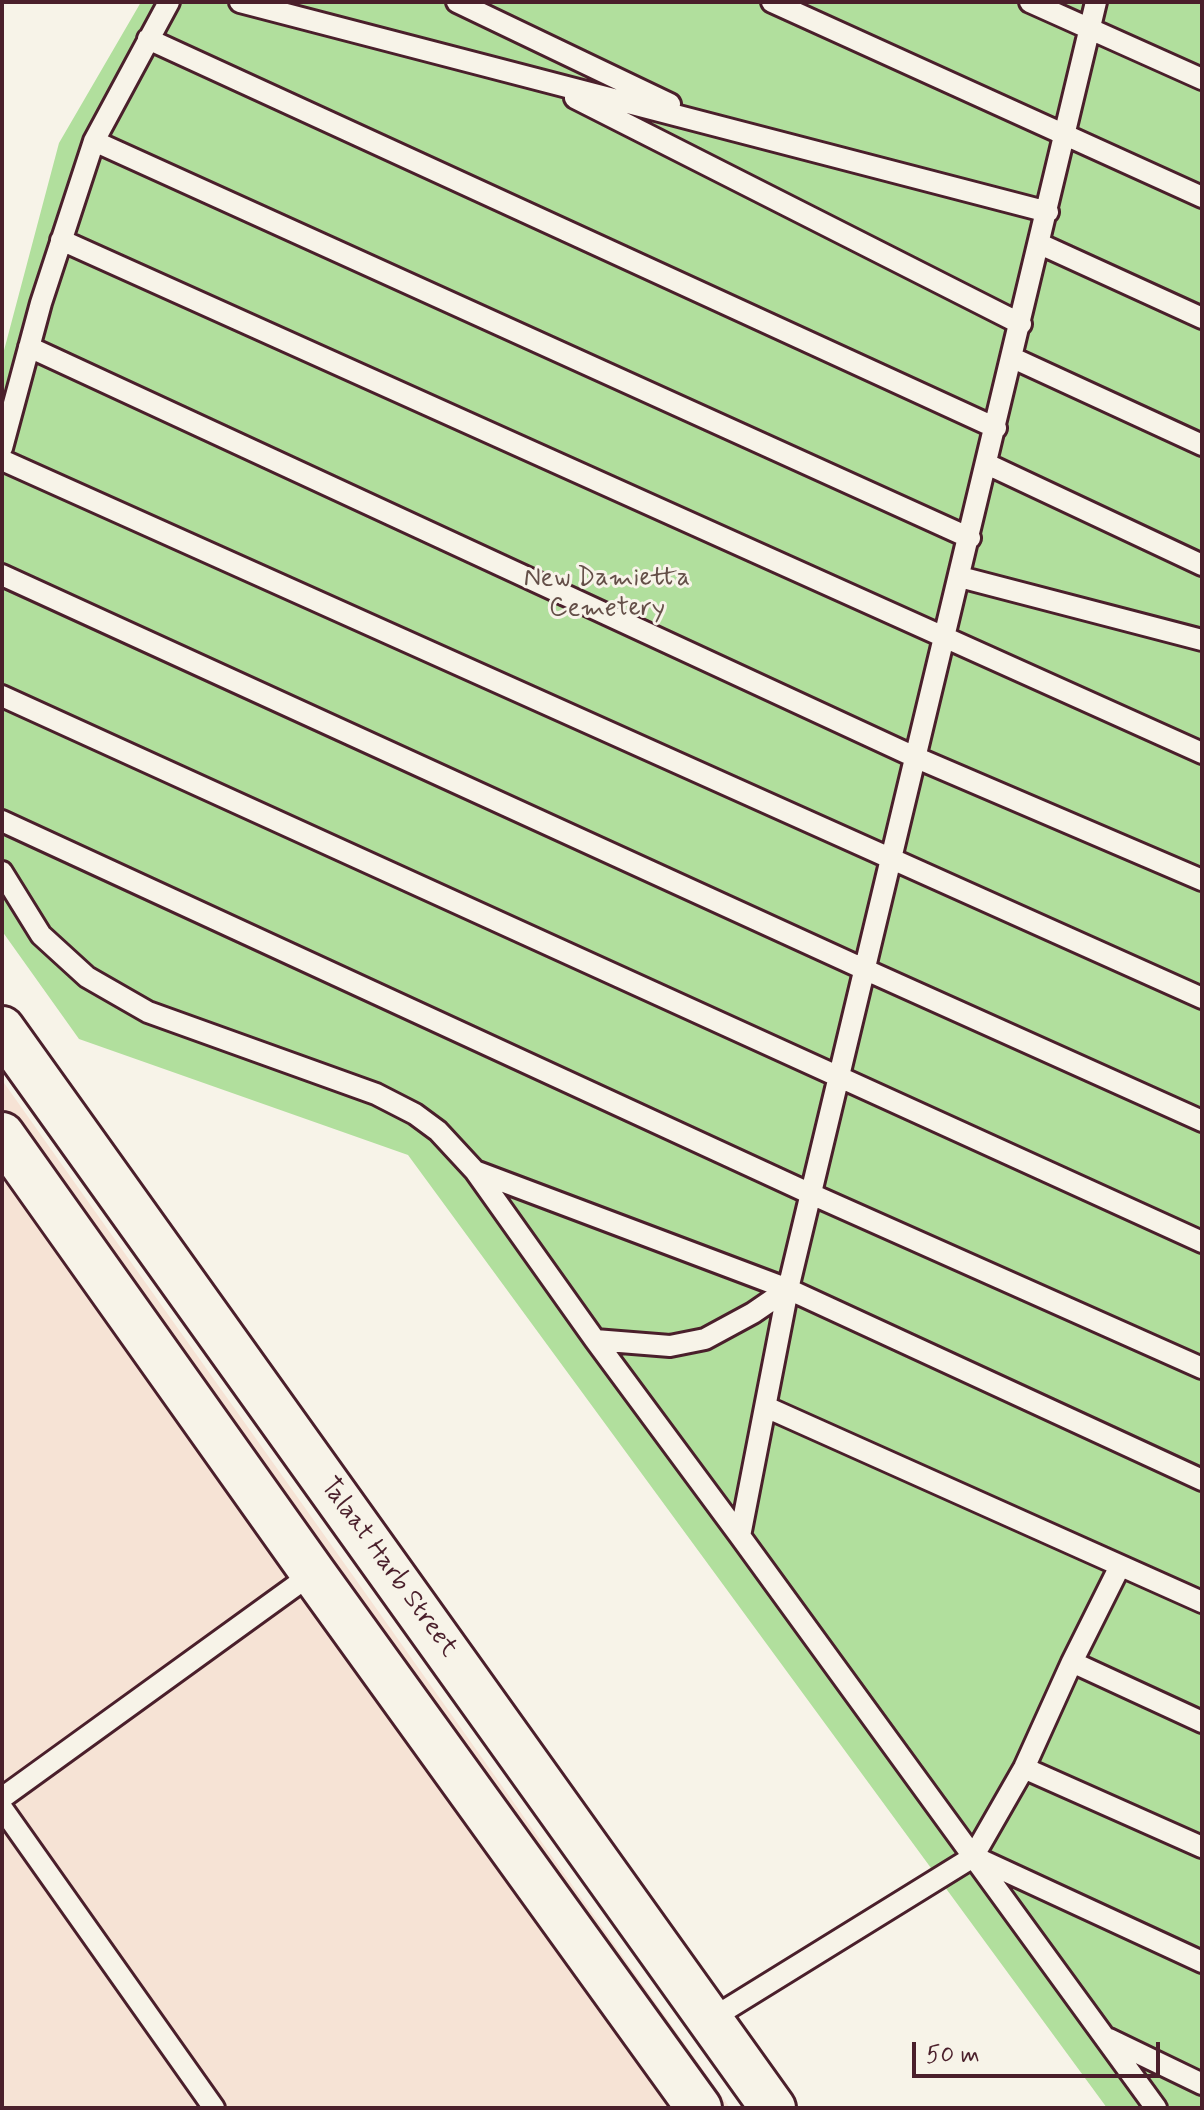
<!DOCTYPE html>
<html>
<head>
<meta charset="utf-8">
<style>
  body { margin:0 }
  #map { position:relative; width:1204px; height:2110px; overflow:hidden; background:#f7f3e8; font-family:Mynerve,sans-serif }
  canvas { display:block }
  .frame { position:absolute; inset:0; border:4px solid #4a1f2b; pointer-events:none }
  .scale { position:absolute; left:912px; top:2042px; width:248px; height:36px; box-sizing:border-box; border:4px solid #4a1f2b; border-top:0; padding-left:10px; font-size:24px; line-height:28px; white-space:nowrap; color:#4a1f2b; -webkit-text-stroke:6px #f7f3e8; paint-order:stroke }
</style>
</head>
<body>
<div id="map">
<canvas width="1204" height="2110"></canvas>
<div class="frame"></div>
<div class="scale">50 m</div>
</div>
<script>
const context = document.querySelector('canvas').getContext('2d');
context.lineJoin = 'round';
function fillPath(path, color) { context.fillStyle = color; context.fill(path, 'evenodd'); }
const shape = rows => new Path2D(rows.map(r => 'M' + r).join(''));
function stroke(path, color, width, dash) { context.strokeStyle = color; context.lineWidth = width; context.lineCap = dash ? 'butt' : 'round'; context.setLineDash(dash || []); context.stroke(path); }
function write(font, color, halo, rows, align = 'center') {
  context.font = font + ' Mynerve,sans-serif'; context.lineWidth = 6; context.setLineDash([]); context.textBaseline = 'middle'; context.strokeStyle = halo; context.fillStyle = color; for (const [text, x, y, turn = 0] of rows) {
    context.save(); context.translate(x, y); context.rotate((+turn || 0) * Math.PI / 180); context.textAlign = isNaN(turn) ? turn : align; if (halo) context.strokeText(text, 0, 0); context.fillText(text, 0, 0); context.restore();
  }
}
fillPath(shape([
  [2,1080,730,2108,2,2108]
]), '#f6e3d5');
fillPath(shape([
  [141,2,1202,2,1202,2108,1107,2108,408,1155,79,1039,2,931,2,358,59,143]
]), '#b1df9d');
const service = shape([
  [240,2,1048,212],
  [457,2,670,104],
  [772,2,1202,197],
  [1030,2,1202,79],
  [148,39,996,428],
  [575,98,1021,324],
  [94,141,970,538],
  [61,240,1202,753],
  [1040,244,1202,318],
  [29,347,917,758,1202,880],
  [1013,358,1202,445],
  [2,448,41,303,94,141,169,2],
  [2,460,1202,998],
  [987,464,1202,565],
  [2,575,866,970,1202,1121],
  [960,577,1202,640],
  [2,696,1202,1242],
  [2,821,811,1194,1202,1368],
  [2,872,41,935,87,977,148,1012,376,1094,415,1114,438,1131,475,1171,595,1340,740,1536,1156,2108],
  [475,1171,788,1289,1202,1480],
  [595,1340,670,1346,705,1339,753,1313,788,1289],
  [766,1407,1202,1602],
  [740,1536,788,1289,1096,2],
  [1072,1662,1202,1722],
  [1024,1768,1202,1847],
  [2,1798,313,1573],
  [2,1808,214,2108],
  [977,1858,1202,1962],
  [711,2019,973,1857,1024,1768,1072,1662,1120,1566],
  [1109,2039,1202,2084]
]);
const secondary = shape([
  [2,1029,773,2108],
  [2,1135,313,1573,699,2108]
]);
stroke(service, '#4a1f2b', 26);
stroke(secondary, '#4a1f2b', 50);
stroke(service, '#f7f3e8', 20);
stroke(secondary, '#f7f3e8', 44);
write('26px', '#644f48', '#f7f3e8', [
  ["New Damietta",607,580],
  ["Cemetery",607,610]
]);
write('26px', '#4a1f2b', '#f7f3e8', [
  ["Talaat Harb Street",388,1568,54]
]);
</script>
</body>
</html>
